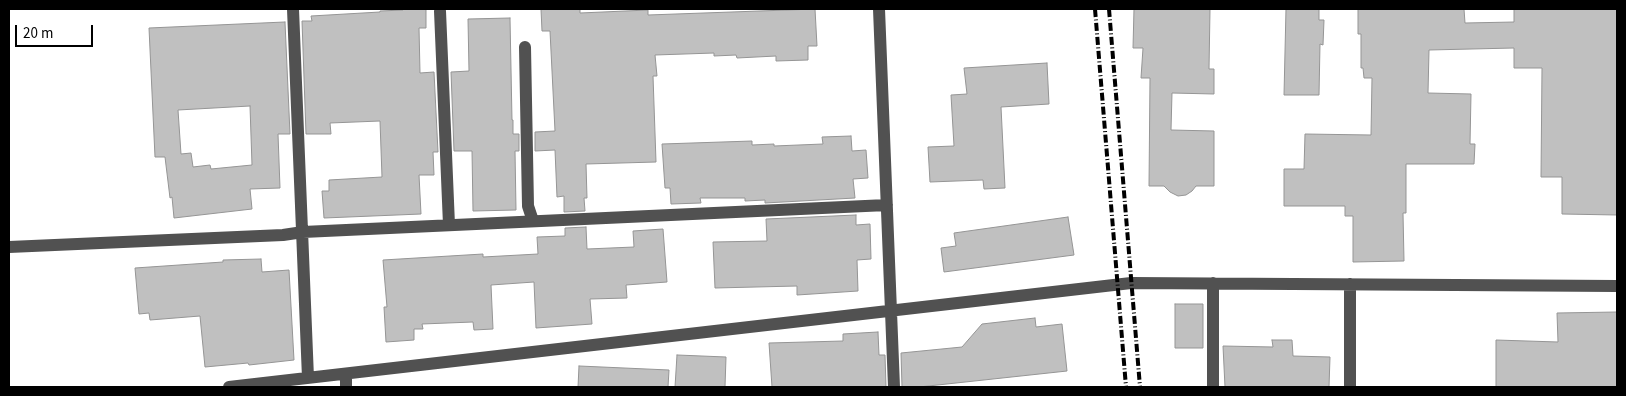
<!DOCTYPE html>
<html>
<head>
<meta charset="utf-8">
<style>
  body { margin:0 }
  #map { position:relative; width:1626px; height:396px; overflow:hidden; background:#fff; font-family:"Source Sans 3",sans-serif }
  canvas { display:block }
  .frame { position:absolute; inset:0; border:10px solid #000; pointer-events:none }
  .scale { position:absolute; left:15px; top:25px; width:78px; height:22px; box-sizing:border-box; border:2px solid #000; border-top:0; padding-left:6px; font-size:15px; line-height:18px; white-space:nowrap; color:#000; -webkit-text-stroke:4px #fff; paint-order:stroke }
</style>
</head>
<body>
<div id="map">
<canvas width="1626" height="396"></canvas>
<div class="frame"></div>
<div class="scale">20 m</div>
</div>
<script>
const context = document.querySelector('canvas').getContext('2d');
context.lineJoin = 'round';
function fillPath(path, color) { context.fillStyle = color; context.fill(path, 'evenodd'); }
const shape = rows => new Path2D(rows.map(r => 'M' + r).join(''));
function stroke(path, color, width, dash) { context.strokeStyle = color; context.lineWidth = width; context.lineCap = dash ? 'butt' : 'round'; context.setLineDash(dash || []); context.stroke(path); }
const building = shape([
  [403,9,426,9,426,28,419,28,420,73,434,72,438,152,433,152,434,175,419,175,421,214,324,218,322,191,329,191,329,180,382,177,380,121,330,123,331,134,306,134,302,21,312,21,311,16,380,12,380,11,403,10,403,9],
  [541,9,580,9,580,13,648,10,648,15,815,9,817,46,808,46,808,60,776,61,776,56,737,58,736,55,714,56,714,53,655,55,657,76,653,76,656,162,586,164,587,198,584,198,585,211,564,212,564,196,557,197,555,150,535,151,535,132,555,131,550,31,542,31,541,9],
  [1134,9,1210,9,1209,69,1214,69,1214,94,1172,93,1171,130,1214,131,1214,186,1196,186,1192,191,1186,195,1178,196,1170,192,1164,186,1149,186,1150,78,1141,78,1143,48,1133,48,1134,9],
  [1286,9,1319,9,1319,20,1324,20,1323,45,1320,44,1319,95,1284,95,1286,9],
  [1358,9,1464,9,1465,23,1514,22,1514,9,1617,9,1617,215,1562,214,1562,177,1541,177,1542,68,1514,68,1514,48,1429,50,1428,93,1471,94,1470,144,1475,144,1474,164,1406,164,1406,213,1403,213,1404,261,1353,262,1353,216,1345,216,1345,206,1284,206,1284,169,1304,169,1305,134,1371,135,1372,78,1364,78,1363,68,1361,68,1361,34,1358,34,1358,9],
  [510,18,512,120,513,120,513,134,519,134,519,151,515,151,516,210,473,211,472,151,454,151,451,72,469,71,468,19,510,18],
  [285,22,290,134,278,134,280,188,250,189,252,209,174,218,172,197,170,198,165,157,155,157,149,28,285,22],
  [250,106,252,165,211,169,210,165,193,167,191,153,181,154,178,110,250,106],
  [1047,63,1049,104,1001,107,1005,188,984,189,983,180,930,182,928,147,954,146,951,95,967,94,964,68,1047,63],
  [851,136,852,151,866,150,868,178,853,179,855,198,765,203,765,200,745,201,745,198,700,198,701,203,671,204,670,188,665,188,662,144,752,141,752,145,774,144,774,146,823,144,822,137,851,136],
  [856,215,856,225,870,224,871,259,857,260,858,291,797,295,797,286,715,288,713,242,767,241,766,219,856,215],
  [1068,217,1074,255,944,272,941,248,956,246,954,233,1068,217],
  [586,227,587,249,634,247,633,231,663,229,667,282,626,285,627,298,590,299,592,324,536,328,534,282,491,285,493,329,474,330,473,322,422,324,423,329,414,329,414,340,386,342,384,307,387,307,383,260,483,254,483,257,538,254,537,237,565,236,565,228,586,227],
  [261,259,262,272,289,270,294,360,249,365,248,363,205,367,200,316,150,320,149,313,139,314,135,268,223,262,223,260,261,259],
  [1175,304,1203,304,1203,348,1175,348,1175,304],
  [1617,312,1617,387,1496,387,1496,340,1558,342,1557,313,1617,312],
  [1035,318,1036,327,1062,324,1067,371,919,387,902,387,901,353,962,347,982,324,1035,318],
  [878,332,879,355,885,355,886,387,772,387,769,343,843,341,843,334,878,332],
  [1272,340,1292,340,1293,356,1330,357,1329,387,1225,387,1223,346,1273,347,1272,340],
  [677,355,726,357,725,387,675,387,677,355],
  [579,366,669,370,668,387,578,387,579,366]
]);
fillPath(building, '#c0c0c0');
stroke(building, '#959595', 1);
stroke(shape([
  [293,9,308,378],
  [879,9,894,387],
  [440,11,449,225],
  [525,47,528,206,533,221],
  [9,247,283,235,303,232,887,205],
  [229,387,1131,283,1617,286],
  [346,387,346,375],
  [1213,387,1213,283],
  [1350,387,1350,284]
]), '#515151', 12);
stroke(shape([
  [1095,9,1126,387],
  [1109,9,1140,387]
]), '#000', 4, [8, 2.5, 1, 2.5]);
</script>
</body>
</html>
